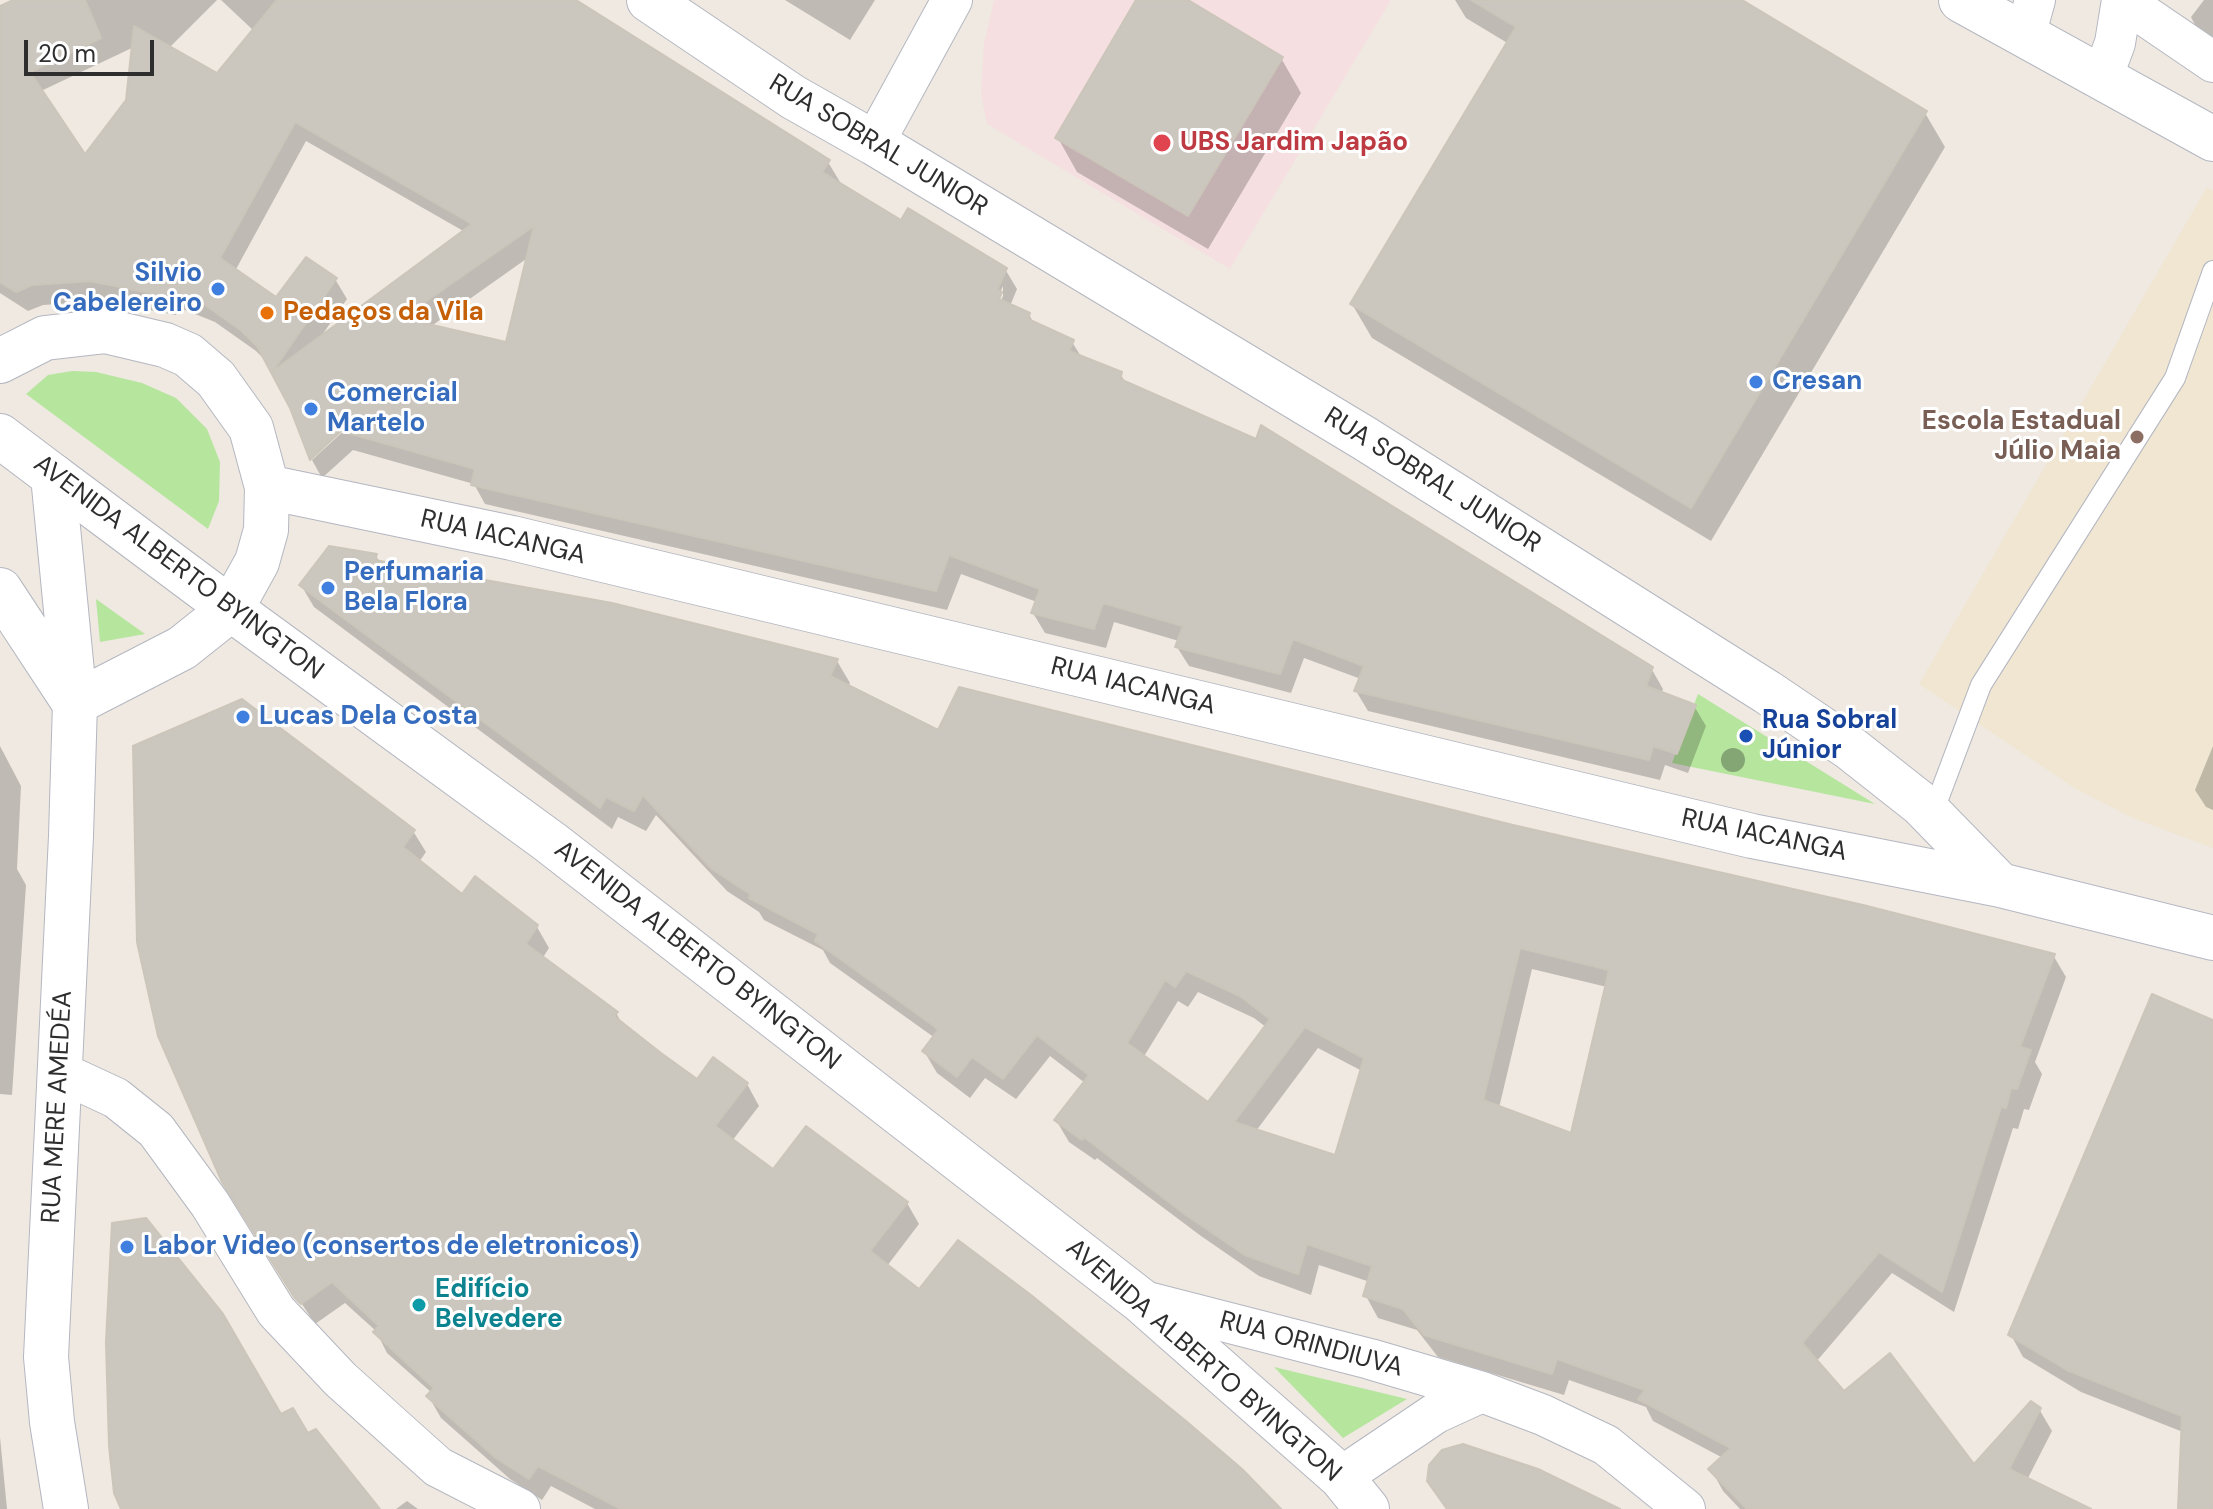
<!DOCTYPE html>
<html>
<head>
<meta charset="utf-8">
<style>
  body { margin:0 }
  #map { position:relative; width:2213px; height:1509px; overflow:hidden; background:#efe9e1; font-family:"DM Sans",sans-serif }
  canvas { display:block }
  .scale { position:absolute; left:24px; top:40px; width:130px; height:36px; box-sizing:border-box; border:4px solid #2e2e2e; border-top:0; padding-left:10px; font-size:24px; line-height:28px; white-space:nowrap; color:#2e2e2e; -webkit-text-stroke:6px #fff; paint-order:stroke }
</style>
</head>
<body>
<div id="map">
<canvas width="2213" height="1509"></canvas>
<div class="scale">20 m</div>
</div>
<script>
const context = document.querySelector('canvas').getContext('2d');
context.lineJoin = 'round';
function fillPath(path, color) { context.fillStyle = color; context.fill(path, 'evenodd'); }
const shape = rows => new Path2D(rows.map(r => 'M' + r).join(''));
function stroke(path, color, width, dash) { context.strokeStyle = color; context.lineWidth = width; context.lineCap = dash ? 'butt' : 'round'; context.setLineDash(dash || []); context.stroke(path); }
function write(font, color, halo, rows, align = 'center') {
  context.font = font + ' "DM Sans",sans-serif'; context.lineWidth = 6; context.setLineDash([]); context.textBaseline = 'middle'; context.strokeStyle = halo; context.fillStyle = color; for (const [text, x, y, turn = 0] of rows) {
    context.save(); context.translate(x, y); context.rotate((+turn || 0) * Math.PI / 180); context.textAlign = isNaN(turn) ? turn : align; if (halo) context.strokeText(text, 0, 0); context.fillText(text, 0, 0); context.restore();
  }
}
fillPath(shape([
  [2207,187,2213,191,2213,848,2133,818,2076,789,1919,684]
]), '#f0e6d1');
fillPath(shape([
  [994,0,1391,0,1230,269,987,124,981,94,984,44]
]), '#f5dfe0');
fillPath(shape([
  [72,371,96,372,142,383,176,398,207,429,220,462,219,501,208,529,26,394,48,375],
  [96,599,145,634,100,642],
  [1698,694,1875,804,1672,763],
  [1274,1367,1407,1399,1343,1438]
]), '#b6e59e');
fillPath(shape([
  [18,0,217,0,169,48,217,75,254,31,221,0,572,0,828,162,840,182,838,185,901,223,1005,269,1017,289,1010,306,1029,314,1034,324,1072,342,1082,358,1120,374,1127,384,1651,668,1663,689,1661,694,1694,706,1706,726,1688,773,1665,765,1660,780,1368,711,1356,691,1361,679,1304,658,1291,693,1189,666,1177,647,1179,641,1114,622,1106,648,1045,633,1033,613,1037,602,961,574,947,610,485,504,474,484,353,450,322,478,312,460,350,425,292,407,269,364,256,351,215,322,180,308,176,315,102,301,43,305,28,311,0,293,0,8],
  [134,47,128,101,85,158,41,91],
  [306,141,465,232,320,338,347,299,335,279,277,300,235,271],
  [529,257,508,345,430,327],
  [1003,286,1003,296,997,309,993,307],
  [785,0,875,0,850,40],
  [1138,0,1184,0,1281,58,1301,93,1208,249,1077,172,1058,138],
  [1455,0,1738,0,1925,113,1945,147,1711,541,1372,338,1352,304,1509,44,1466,18],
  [2204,0,2213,0,2213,43,2200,35,2191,17],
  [376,556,380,563,611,605,837,661,850,683,848,687,939,733,1513,827,2053,955,2066,977,2035,1062,2042,1074,2029,1110,2024,1109,2018,1129,2013,1128,1954,1312,1892,1273,1816,1362,1844,1393,1974,1467,2039,1409,2052,1431,2027,1480,2067,1509,1740,1509,1723,1491,1711,1469,1723,1458,1653,1421,1646,1407,1569,1380,1564,1395,1438,1357,1417,1330,1378,1318,1366,1296,1370,1282,1319,1265,1311,1295,1259,1276,1201,1236,1097,1158,1095,1160,1069,1142,1056,1120,1085,1083,1050,1056,1016,1099,985,1078,970,1098,937,1073,924,1051,935,1038,830,963,823,950,764,920,759,912,727,891,656,815,646,831,618,817,612,829,314,607,301,585],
  [1532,969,1607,987,1572,1136,1499,1108],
  [1198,992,1254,1018,1266,1027,1208,1104,1143,1058,1178,1001,1188,1007],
  [1318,1048,1362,1071,1336,1158,1256,1131],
  [0,746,21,786,17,869,26,885,12,1095,0,1094],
  [2213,746,2213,810,2206,807,2195,790],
  [413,831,426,852,419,862,463,896,537,927,549,948,542,959,616,1013,624,1027,697,1082,747,1084,759,1106,732,1141,774,1172,907,1203,919,1224,887,1266,919,1292,1276,1509,595,1509,551,1486,542,1500,510,1479,441,1418,429,1397,432,1393,387,1353,376,1331,345,1303,315,1324,237,1204,160,1036],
  [2213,1023,2213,1509,2180,1509,2183,1432,2081,1392,2023,1357,2011,1335],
  [0,1437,7,1509,0,1509],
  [407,1501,418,1509,396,1509]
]), '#0003');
const building = shape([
  [13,0,85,0,101,38,30,72,85,154,126,100,134,26,217,73,277,0,576,0,830,160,822,172,901,220,908,208,1007,268,997,290,1002,292,999,299,1030,313,1028,319,1074,340,1069,351,1122,372,1120,379,1256,439,1261,425,1653,667,1646,686,1696,705,1677,754,1653,746,1649,760,1354,691,1364,666,1293,639,1280,674,1175,647,1183,626,1103,603,1094,629,1031,613,1040,589,949,555,936,591,471,485,475,469,341,431,310,460,290,408,257,346,242,331,201,302,169,289,165,296,90,281,32,285,16,292,0,282,0,6,13,0],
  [295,122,472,224,272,372,337,278,306,257,276,297,220,258,295,122],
  [534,226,506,342,402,318,534,226],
  [1136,0,1188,0,1283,57,1188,216,1055,138,1136,0],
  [1471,0,1742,0,1927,111,1691,508,1350,304,1516,27,1471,0],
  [329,546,377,554,375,560,612,603,838,659,830,676,938,730,959,687,1513,825,1863,905,2055,954,2020,1047,2031,1050,2017,1089,2011,1088,2006,1108,2001,1107,1942,1292,1879,1252,1802,1343,1844,1391,1890,1353,1974,1464,2031,1401,2041,1408,2009,1469,2091,1509,1747,1509,1708,1469,1731,1448,1638,1399,1645,1390,1557,1359,1552,1374,1424,1335,1403,1309,1363,1296,1372,1266,1307,1244,1298,1274,1245,1255,1186,1215,1084,1137,1082,1140,1054,1120,1089,1075,1037,1035,1003,1079,972,1057,957,1077,922,1051,938,1030,934,1026,815,941,818,934,749,898,750,894,712,869,643,795,634,811,606,797,600,808,299,585,329,546],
  [1520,948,1609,970,1571,1133,1483,1100,1520,948],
  [1186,971,1240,996,1270,1019,1208,1102,1127,1043,1165,980,1175,987,1186,971],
  [1305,1027,1364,1058,1335,1155,1234,1122,1305,1027],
  [242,699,415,830,403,847,462,894,475,876,538,925,526,944,618,1012,614,1016,661,1053,697,1079,713,1057,748,1083,715,1126,773,1169,806,1126,908,1202,870,1251,919,1289,958,1240,1031,1295,1186,1421,1242,1469,1281,1509,621,1509,538,1466,529,1479,496,1458,426,1396,434,1388,373,1332,379,1326,332,1282,301,1304,294,1297,222,1182,158,1036,137,942,133,746,242,699],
  [2152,994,2213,1020,2213,1509,2178,1509,2182,1416,2067,1370,2008,1335,2152,994],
  [146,1218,223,1314,281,1414,293,1408,308,1433,316,1429,380,1509,121,1509,114,1493,109,1446,106,1342,112,1223,146,1218],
  [1463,1444,1538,1469,1620,1509,1447,1509,1427,1481,1429,1465,1442,1450,1463,1444]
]);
fillPath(building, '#cbc7bf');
stroke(building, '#cbc5ba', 2);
const service = shape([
  [1932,815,1981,685,2175,378,2213,271]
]);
const minor = shape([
  [2122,0,2213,62],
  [2025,36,2035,0],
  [2102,78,2115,43,2122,0],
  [874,143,952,0],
  [60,1072,116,1098,156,1130,210,1204,276,1311,340,1379,438,1467,520,1509],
  [1140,1300,1370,1359,1482,1392,1543,1415,1606,1445,1685,1509],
  [1341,1477,1436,1413,1482,1392]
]);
const tertiary = shape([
  [649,0,793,97,874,143,1364,438,1767,692,1850,748,1921,804,2000,885],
  [1961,0,2213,139],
  [0,361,45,338,106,331,165,345,188,355,216,379,251,428,267,487,266,530,257,562,231,609],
  [53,476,231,609,550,842,1140,1300,1341,1477,1367,1509],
  [267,487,512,538,1752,836,2000,885,2213,938]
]);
const secondary = shape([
  [0,436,53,476,75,703,71,836,46,1357,52,1422,66,1509],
  [0,590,71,698],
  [75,703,182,648,231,609]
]);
stroke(service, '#b4b7c1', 22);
stroke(minor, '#b4b7c1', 42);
stroke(tertiary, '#b4b7c1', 46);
stroke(secondary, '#b4b7c1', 46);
stroke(service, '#fff', 20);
stroke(minor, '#fff', 40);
stroke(tertiary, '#fff', 44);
stroke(secondary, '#fff', 44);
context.fillStyle = '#84a574';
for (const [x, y] of [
  [1733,760]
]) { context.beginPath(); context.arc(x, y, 12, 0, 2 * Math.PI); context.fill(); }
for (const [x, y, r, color] of [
  [1162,143,10,"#e0444e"],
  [218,289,8,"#3f7fe0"],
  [267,313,8,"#e8710a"],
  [1756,382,8,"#3f7fe0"],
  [311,409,8,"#3f7fe0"],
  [2137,437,8,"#8d6e63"],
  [328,588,8,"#3f7fe0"],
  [243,717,8,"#3f7fe0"],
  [1746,736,8,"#1a4fb4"],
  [127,1247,8,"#3f7fe0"],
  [419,1305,8,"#0f9aa8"]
]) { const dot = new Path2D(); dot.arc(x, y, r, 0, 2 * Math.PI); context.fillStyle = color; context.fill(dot); stroke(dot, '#fff', 3); }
write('bold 26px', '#be3a42', '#fff', [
  ["UBS Jardim Japão",1180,143]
], 'left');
write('26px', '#2e2e2e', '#fff', [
  ["RUA SOBRAL JUNIOR",878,146,31],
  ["RUA SOBRAL JUNIOR",1432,481,32],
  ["RUA IACANGA",503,538,13],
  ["AVENIDA ALBERTO BYINGTON",178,568,37],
  ["RUA IACANGA",1133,687,14],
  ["RUA IACANGA",1764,836,12],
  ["AVENIDA ALBERTO BYINGTON",697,956,38],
  ["RUA MERE AMEDÉA",58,1107,-87],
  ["RUA ORINDIUVA",1311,1345,15],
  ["AVENIDA ALBERTO BYINGTON",1203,1361,41]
]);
write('bold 26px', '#366cbe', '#fff', [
  ["Silvio",202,274,"right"],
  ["Cabelereiro",202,304,"right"],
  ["Cresan",1772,382],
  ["Comercial",327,394],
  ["Martelo",327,424],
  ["Perfumaria",344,573],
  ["Bela Flora",344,603],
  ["Lucas Dela Costa",259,717],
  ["Labor Video (consertos de eletronicos)",143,1247]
], 'left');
write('bold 26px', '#c56008', '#fff', [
  ["Pedaços da Vila",283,313]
], 'left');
write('bold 26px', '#785e54', '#fff', [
  ["Escola Estadual",2121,422],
  ["Júlio Maia",2121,452]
], 'right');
write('bold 26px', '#164399', '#fff', [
  ["Rua Sobral",1762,721],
  ["Júnior",1762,751]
], 'left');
write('bold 26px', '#0d838f', '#fff', [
  ["Edifício",435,1290],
  ["Belvedere",435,1320]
], 'left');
</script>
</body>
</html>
